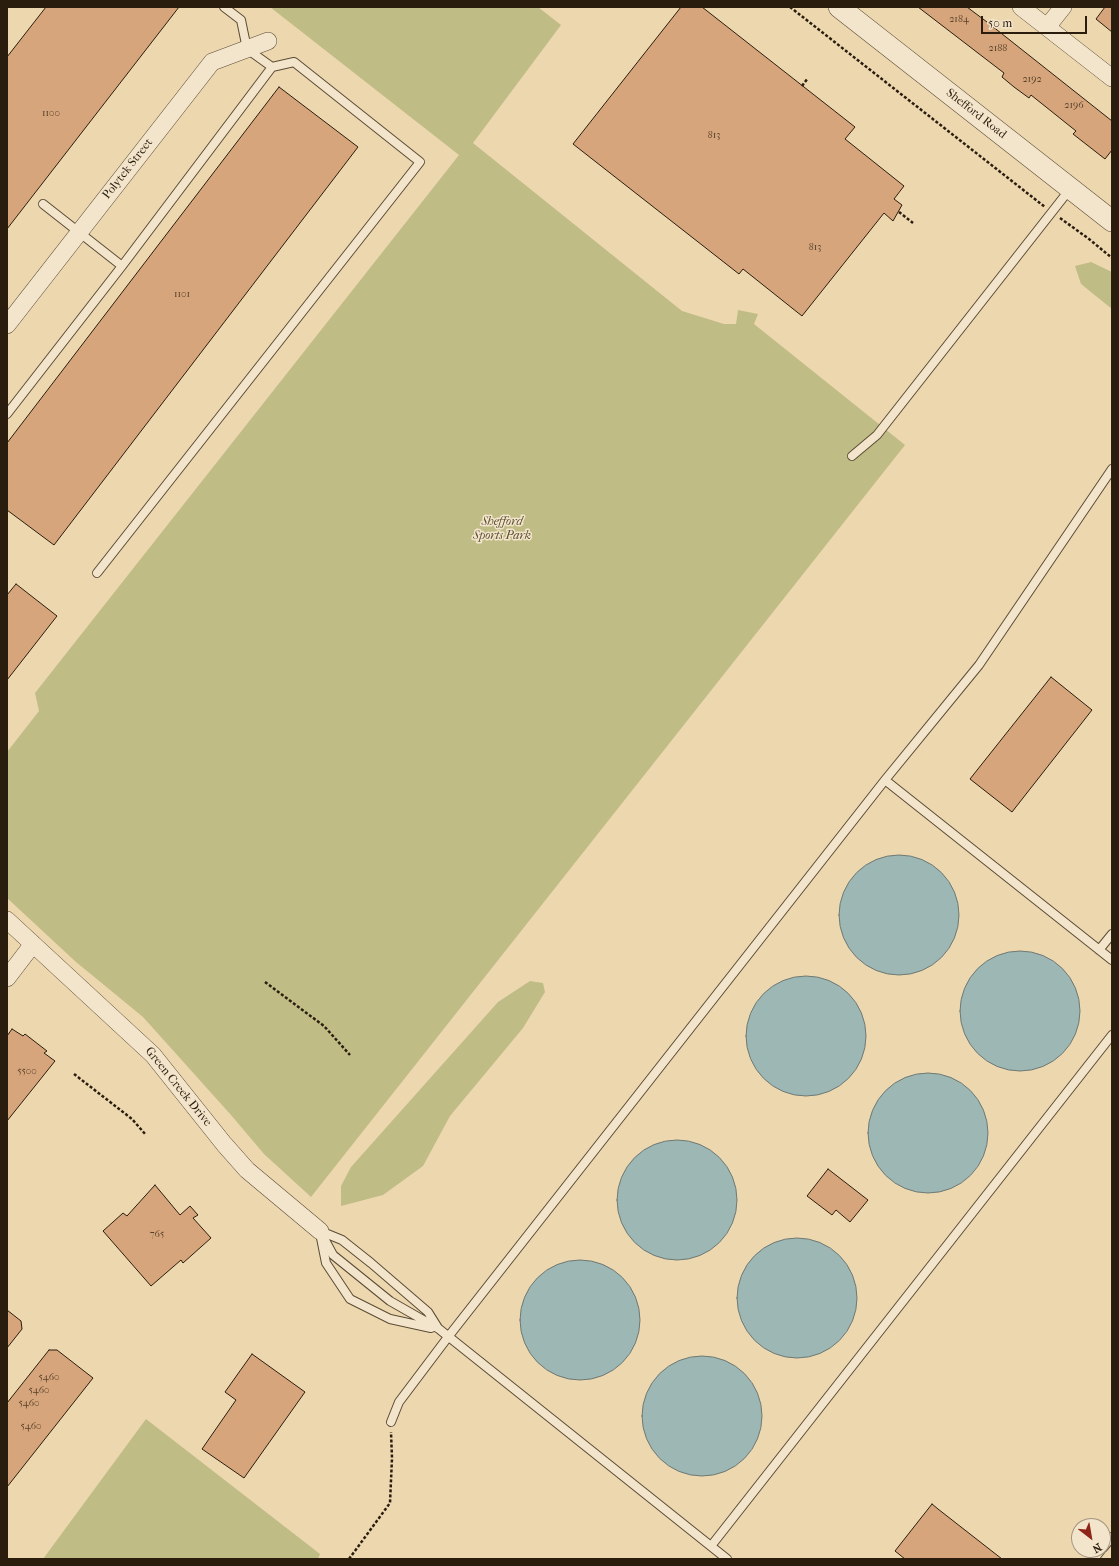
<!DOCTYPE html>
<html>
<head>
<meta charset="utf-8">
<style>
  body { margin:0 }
  #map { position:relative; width:1119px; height:1566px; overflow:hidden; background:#edd7af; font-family:"IM FELL French Canon",serif }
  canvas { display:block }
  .frame { position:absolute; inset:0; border:8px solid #2a1d0e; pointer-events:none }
  .north { position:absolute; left:1071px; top:1518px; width:40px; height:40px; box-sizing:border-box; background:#f3e5cb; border:1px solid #a3957f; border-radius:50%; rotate:149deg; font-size:11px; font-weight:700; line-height:16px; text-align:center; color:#2a1d0e }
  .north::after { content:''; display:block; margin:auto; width:14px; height:18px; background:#8f2418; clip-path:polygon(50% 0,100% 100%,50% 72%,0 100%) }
  .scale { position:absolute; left:981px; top:16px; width:106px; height:18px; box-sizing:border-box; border:2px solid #2a1d0e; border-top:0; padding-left:5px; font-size:12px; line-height:14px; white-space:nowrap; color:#2a1d0e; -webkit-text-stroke:3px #f3e5cb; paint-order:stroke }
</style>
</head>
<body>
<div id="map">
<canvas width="1119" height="1566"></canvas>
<div class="frame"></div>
<div class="north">N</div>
<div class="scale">50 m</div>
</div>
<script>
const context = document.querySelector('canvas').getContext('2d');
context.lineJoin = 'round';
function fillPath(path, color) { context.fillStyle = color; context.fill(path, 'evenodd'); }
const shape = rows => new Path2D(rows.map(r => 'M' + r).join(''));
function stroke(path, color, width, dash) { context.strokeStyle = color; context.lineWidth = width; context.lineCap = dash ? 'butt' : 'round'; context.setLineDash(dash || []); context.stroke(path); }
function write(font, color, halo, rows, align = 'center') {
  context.font = font + ' "IM FELL French Canon",serif'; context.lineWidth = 3; context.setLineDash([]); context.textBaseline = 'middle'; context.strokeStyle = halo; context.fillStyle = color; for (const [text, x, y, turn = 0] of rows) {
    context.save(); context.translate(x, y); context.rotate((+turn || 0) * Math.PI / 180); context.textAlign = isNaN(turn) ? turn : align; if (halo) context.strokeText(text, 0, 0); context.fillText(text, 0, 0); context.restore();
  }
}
fillPath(shape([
  [270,7,538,7,561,25,473,143,682,311,724,324,736,324,738,310,758,314,754,324,905,445,311,1197,264,1154,231,1115,143,1017,76,962,7,898,7,752,39,711,35,693,459,155],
  [1091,262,1112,272,1112,309,1081,284,1075,266],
  [530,981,543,983,545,992,523,1028,450,1116,423,1166,383,1195,341,1206,341,1186,351,1167,498,1002],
  [146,1419,320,1554,318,1559,43,1559]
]), '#c0bc86');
const water = shape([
  '839 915a60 60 0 1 1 120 0a60 60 0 1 1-120 0Z',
  '960 1011a60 60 0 1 1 120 0a60 60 0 1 1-120 0Z',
  '746 1036a60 60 0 1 1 120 0a60 60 0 1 1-120 0Z',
  '868 1133a60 60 0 1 1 120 0a60 60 0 1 1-120 0Z',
  '617 1200a60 60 0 1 1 120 0a60 60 0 1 1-120 0Z',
  '737 1298a60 60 0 1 1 120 0a60 60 0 1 1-120 0Z',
  '520 1320a60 60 0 1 1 120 0a60 60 0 1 1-120 0Z',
  '642 1416a60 60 0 1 1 120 0a60 60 0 1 1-120 0Z'
]);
fillPath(water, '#9db7b5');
stroke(water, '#6f7972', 1);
const building = shape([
  [46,7,179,7,7,229,7,57,46,7],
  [681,7,702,7,855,127,845,139,904,186,894,199,902,205,893,221,884,213,802,316,743,269,739,274,573,144,681,7],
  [918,7,967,7,987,22,1112,121,1112,150,1105,159,1073,134,1076,131,1031,95,1029,98,1014,87,1002,77,1004,73,918,7],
  [1105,7,1112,7,1112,32,1096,19,1105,7],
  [279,87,358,147,54,545,7,510,7,443,279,87],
  [16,584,57,616,7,680,7,595,16,584],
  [1051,677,1092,710,1012,812,970,779,1051,677],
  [12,1029,23,1036,25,1034,47,1051,44,1053,55,1061,7,1121,7,1036,12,1029],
  [828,1169,868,1200,850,1222,836,1210,832,1215,807,1196,828,1169],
  [155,1185,180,1215,190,1206,198,1215,193,1218,211,1238,183,1263,181,1260,151,1286,103,1231,123,1213,127,1216,155,1185],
  [7,1310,21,1321,22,1329,7,1348,7,1310],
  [49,1350,57,1350,93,1378,7,1487,7,1403,49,1350],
  [252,1354,305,1392,244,1478,202,1449,236,1400,225,1392,252,1354],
  [932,1504,938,1509,1002,1559,905,1559,895,1551,932,1504]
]);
fillPath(building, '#d7a57b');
stroke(building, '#2a1d0e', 1);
const service = shape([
  [43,204,122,266],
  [7,414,122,266,272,67,247,49,241,20,224,7],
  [852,456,877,435,1070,189],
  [97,573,420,162,294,62,272,67],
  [885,780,1112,960],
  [1099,950,1112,934],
  [320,1231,333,1255,390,1301,439,1329,727,1559],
  [320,1231,342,1240,371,1263,428,1312,438,1328],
  [321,1238,326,1263,350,1299,390,1319,431,1328],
  [391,1422,399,1402,448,1337,885,780,979,665,1112,469],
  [711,1546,1112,1035],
  [1103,1548,1112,1537],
  [1094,1559,1101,1550]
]);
const minor = shape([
  [1021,7,1112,78],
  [1047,27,1063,7],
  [7,325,212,62,268,41],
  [7,920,153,1055,224,1144,247,1170,320,1231],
  [7,978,33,944]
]);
const tertiary = shape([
  [839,7,1112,221]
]);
stroke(service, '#5b4c36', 10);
stroke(minor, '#5b4c36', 18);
stroke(tertiary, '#5b4c36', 22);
stroke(shape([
  [790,7,1045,207],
  [802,86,808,78],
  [899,212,913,223],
  [1060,218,1089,239,1112,258],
  [265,982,324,1026,350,1055],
  [74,1074,132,1119,146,1135],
  [349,1559,390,1503,392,1458,391,1432]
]), '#2a1d0e', 2.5, [3, 2]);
stroke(service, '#f3e5cb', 8);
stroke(minor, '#f3e5cb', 17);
stroke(tertiary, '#f3e5cb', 21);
write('10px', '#553f29', null, [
  ["2184",959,20],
  ["2188",998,49],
  ["2192",1032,80],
  ["2196",1074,106],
  ["1100",51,114],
  ["813",714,136],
  ["813",815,248],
  ["1101",182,295],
  ["5500",27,1072],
  ["765",157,1235],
  ["5460",49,1378],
  ["5460",39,1391],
  ["5460",29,1404],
  ["5460",31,1427]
]);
write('12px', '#2a1d0e', '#f3e5cb', [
  ["Shefford Road",976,114,38],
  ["Polytek Street",128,169,-52],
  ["Green Creek Drive",178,1087,51]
]);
write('italic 12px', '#574d32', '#f3e5cb', [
  ["Shefford",502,522],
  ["Sports Park",502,536]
]);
</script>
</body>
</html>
